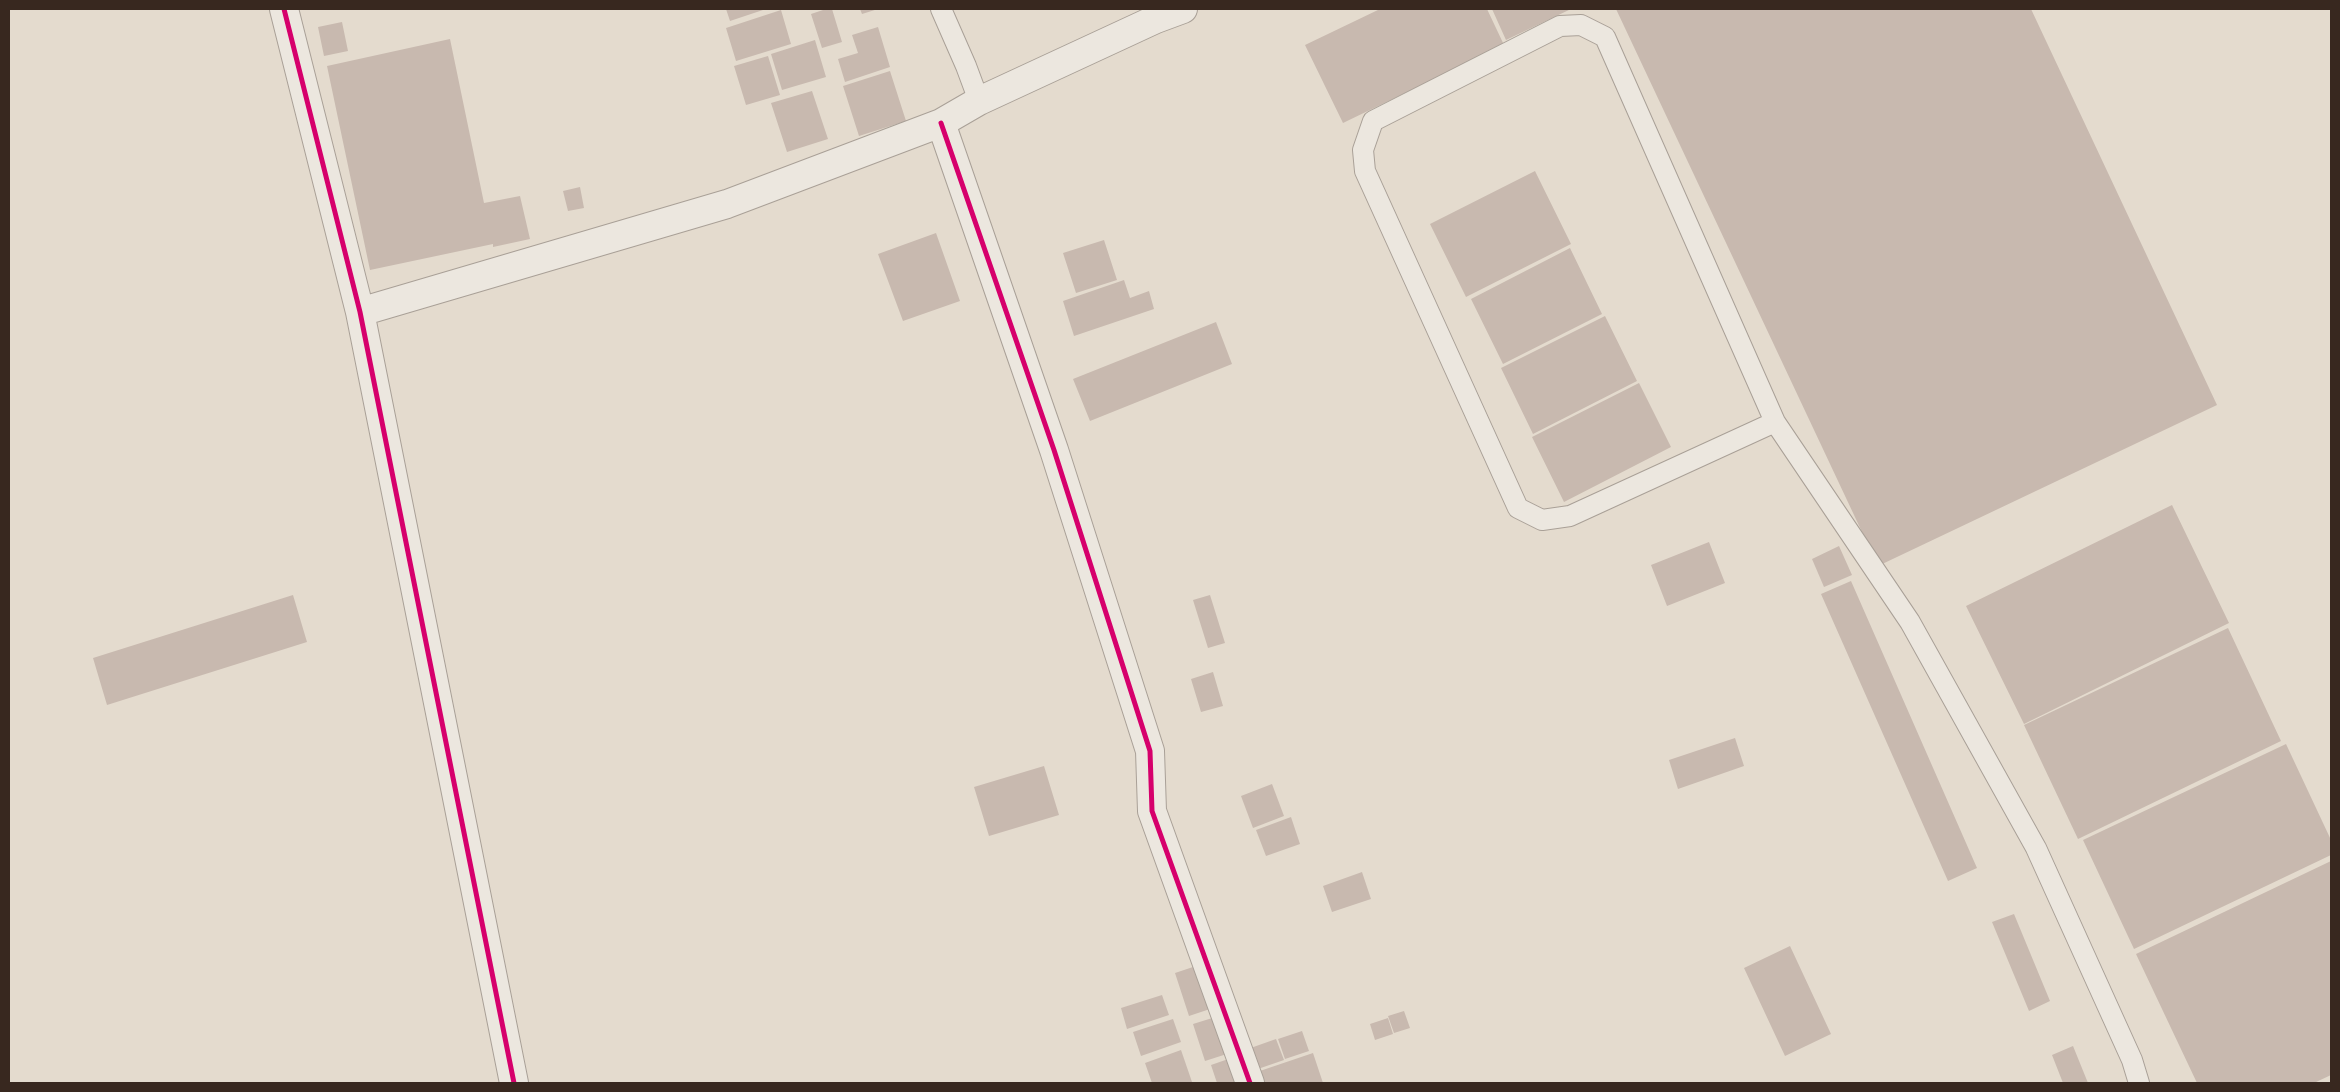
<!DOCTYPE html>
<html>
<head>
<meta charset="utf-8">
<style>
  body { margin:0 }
  #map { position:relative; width:2340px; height:1092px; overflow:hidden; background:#e4dbce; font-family:"Playfair Display",serif }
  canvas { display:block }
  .frame { position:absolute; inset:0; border:10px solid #38281f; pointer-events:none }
</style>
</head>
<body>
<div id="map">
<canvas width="2340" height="1092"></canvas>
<div class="frame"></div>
</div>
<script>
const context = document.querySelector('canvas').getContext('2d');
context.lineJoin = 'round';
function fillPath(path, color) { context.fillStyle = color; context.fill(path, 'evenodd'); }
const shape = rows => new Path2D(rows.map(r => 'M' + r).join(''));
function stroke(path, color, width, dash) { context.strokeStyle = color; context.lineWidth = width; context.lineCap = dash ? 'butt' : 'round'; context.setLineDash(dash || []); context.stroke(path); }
fillPath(shape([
  [726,9,766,9,730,21],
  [826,9,832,9,842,42,822,48,811,14],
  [860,9,878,9,862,14],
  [1380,9,1487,9,1504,45,1343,123,1305,45],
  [1492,9,1571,9,1506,40],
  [1616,9,2031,9,2217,405,1878,566],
  [781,10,791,44,736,61,726,28],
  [342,22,348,51,324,56,318,27],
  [878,27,890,67,845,82,838,59,858,53,852,35],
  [450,39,484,203,520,196,530,239,493,247,493,244,370,270,327,66],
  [815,40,826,77,782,90,771,54],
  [768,56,780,95,746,105,734,66],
  [890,71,906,121,859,136,843,86],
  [812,91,828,139,787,152,771,103],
  [1535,171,1571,244,1466,297,1430,224],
  [580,187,584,208,568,211,563,191],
  [936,233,960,301,903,321,878,254],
  [1104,240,1117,280,1076,293,1063,253],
  [1570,248,1602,314,1503,364,1471,299],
  [1124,280,1130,298,1149,291,1154,309,1074,336,1063,301],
  [1605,316,1637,381,1533,434,1501,368],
  [1216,322,1232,364,1090,421,1073,379],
  [1639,383,1671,447,1564,502,1532,437],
  [2172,505,2229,623,2024,724,1966,606],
  [1709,542,1725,583,1667,606,1651,565],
  [1839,546,1852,575,1824,587,1812,559],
  [1851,581,1977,868,1948,881,1821,594],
  [293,595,307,642,107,705,93,658],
  [1210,595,1225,643,1208,648,1193,600],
  [2228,628,2281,741,2078,839,2024,725],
  [1213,672,1223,706,1201,712,1191,679],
  [1735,738,1744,766,1678,789,1669,760],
  [2286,744,2331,840,2331,855,2134,949,2083,840],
  [1044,766,1059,815,989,836,974,787],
  [1272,784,1284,816,1253,828,1241,796],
  [1291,817,1300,844,1266,856,1256,830],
  [2331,861,2331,1075,2314,1083,2197,1083,2136,954],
  [1362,872,1371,899,1332,912,1323,886],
  [2014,914,2050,1001,2029,1011,1992,922],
  [1790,946,1831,1034,1785,1056,1744,968],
  [1196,966,1210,1009,1189,1016,1175,973],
  [1162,995,1169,1015,1127,1029,1121,1008],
  [1404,1011,1410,1028,1394,1033,1388,1016],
  [1222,1015,1233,1052,1205,1061,1193,1024],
  [1388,1018,1393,1034,1375,1040,1370,1024],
  [1173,1019,1181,1042,1141,1056,1133,1032],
  [1302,1031,1309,1051,1285,1059,1278,1039],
  [1276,1039,1284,1060,1252,1071,1245,1050],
  [2073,1046,2088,1083,2063,1083,2052,1055],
  [1181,1050,1192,1082,1152,1083,1145,1063],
  [1313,1053,1323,1083,1258,1083,1254,1073],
  [1237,1056,1247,1083,1217,1083,1211,1065]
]), '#c8b9af');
const lane = shape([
  [941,9,966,66,979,101],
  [1775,422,1570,516,1542,520,1518,508,1365,171,1363,150,1373,121,1560,26,1581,25,1605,37,1775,422,1910,622,2036,848,2132,1060,2139,1083]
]);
const street = shape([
  [284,9,360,312,514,1083],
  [941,123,1054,450,1150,751,1152,811,1250,1083],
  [360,312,727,204,941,123,979,101,1156,19,1183,9]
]);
stroke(lane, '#a9a097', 22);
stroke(street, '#a9a097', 30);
stroke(lane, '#ece7df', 20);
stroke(street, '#ece7df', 28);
stroke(shape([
  [284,9,360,312,514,1083],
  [941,123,1054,450,1150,751,1152,811,1250,1083]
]), '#d6006c', 5);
</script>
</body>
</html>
